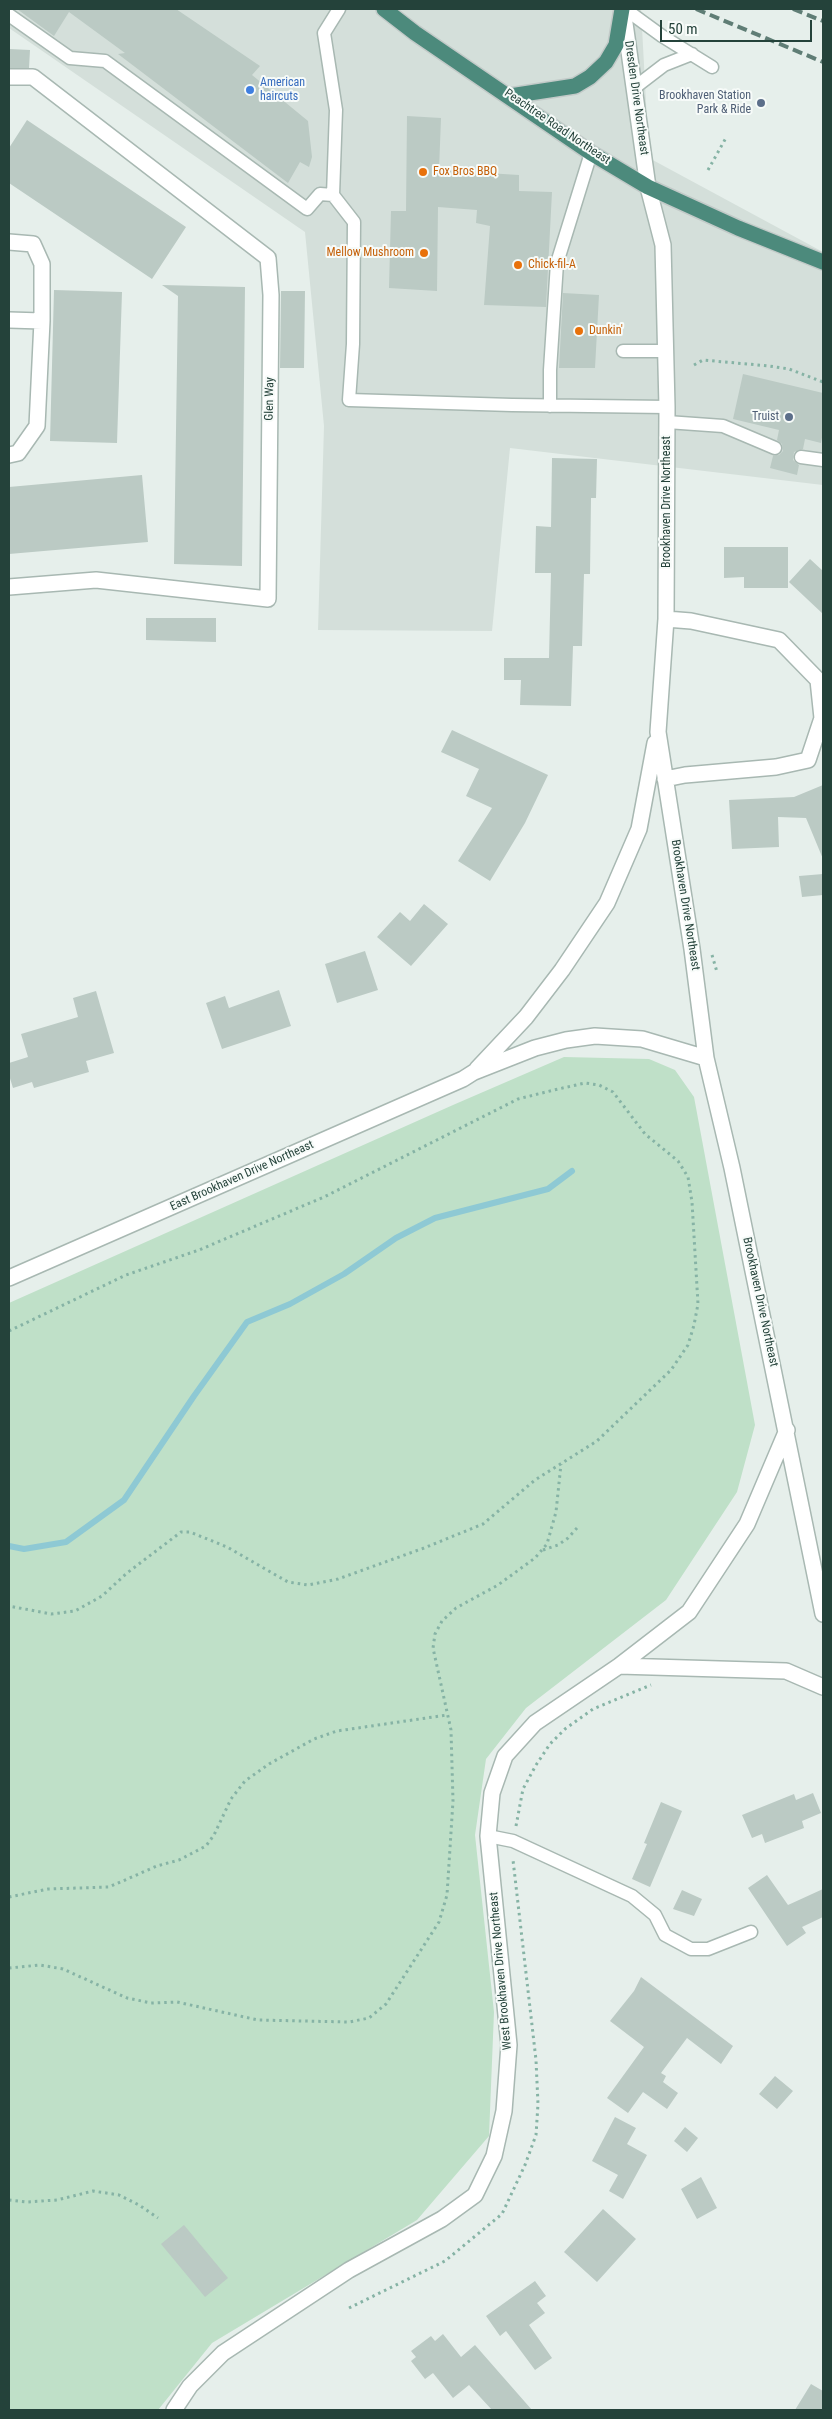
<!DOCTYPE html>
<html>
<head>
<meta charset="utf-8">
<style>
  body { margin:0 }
  #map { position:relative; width:832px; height:2419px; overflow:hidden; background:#e6efeb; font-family:"Roboto Condensed",sans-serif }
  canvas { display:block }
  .frame { position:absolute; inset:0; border:10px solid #24423a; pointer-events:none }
  .scale { position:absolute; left:660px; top:20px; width:152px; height:22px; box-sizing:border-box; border:2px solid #24423a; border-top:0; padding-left:6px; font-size:15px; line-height:18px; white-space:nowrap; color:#24423a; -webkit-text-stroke:4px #f7fbf9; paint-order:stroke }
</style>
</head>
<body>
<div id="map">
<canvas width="832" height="2419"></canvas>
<div class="frame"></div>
<div class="scale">50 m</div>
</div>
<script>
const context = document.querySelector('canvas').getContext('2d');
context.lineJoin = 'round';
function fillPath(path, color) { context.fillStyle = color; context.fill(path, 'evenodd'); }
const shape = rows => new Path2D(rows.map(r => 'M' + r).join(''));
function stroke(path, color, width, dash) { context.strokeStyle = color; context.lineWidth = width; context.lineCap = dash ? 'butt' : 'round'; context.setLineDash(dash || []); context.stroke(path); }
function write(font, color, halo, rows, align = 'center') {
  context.font = font + ' "Roboto Condensed",sans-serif'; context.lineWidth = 4; context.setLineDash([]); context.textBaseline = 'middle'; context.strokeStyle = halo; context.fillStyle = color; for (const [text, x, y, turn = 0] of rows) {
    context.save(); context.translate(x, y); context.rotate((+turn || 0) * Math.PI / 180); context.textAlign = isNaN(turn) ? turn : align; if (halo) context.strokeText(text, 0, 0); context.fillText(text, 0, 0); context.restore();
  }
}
fillPath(shape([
  [9,9,641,9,649,158,823,252,823,485,510,448,492,631,318,630,324,426,305,232,9,28]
]), '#d4dfda');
fillPath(shape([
  [564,1057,649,1059,675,1070,694,1097,755,1425,737,1492,666,1600,526,1708,486,1759,475,1835,494,2012,489,2136,417,2220,212,2343,158,2410,9,2410,9,1303,453,1105]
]), '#bfe0c8');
stroke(shape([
  [9,1546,24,1549,66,1542,124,1500,194,1396,247,1322,290,1304,344,1274,396,1238,435,1218,548,1189,572,1171]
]), '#8ec9d4', 6);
fillPath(shape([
  [17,9,176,9,260,66,252,75,308,121,312,157,309,167,300,162,288,183,118,54,125,53,69,12,54,36],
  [9,49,30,50,29,68,9,68],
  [407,116,441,118,439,170,519,175,519,191,552,192,546,307,484,305,490,226,476,223,477,210,438,207,437,291,389,288,391,211,406,211],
  [27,120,186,227,152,279,9,183,9,148],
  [162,285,245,287,242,566,174,564,178,296],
  [54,290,122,292,117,443,50,441],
  [281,291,305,291,304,368,280,368],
  [563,293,599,295,595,368,559,368],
  [743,374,823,393,823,432,821,443,805,439,803,449,794,452,793,460,799,465,797,475,770,468,773,456,779,455,783,451,782,444,777,440,779,430,733,419],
  [552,458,597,459,596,498,591,498,590,574,584,574,582,646,573,646,571,706,520,705,521,680,504,680,504,658,549,658,551,573,535,573,536,526,551,527],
  [142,475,148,542,9,554,9,487],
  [724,547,788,547,788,588,744,588,744,577,724,578],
  [810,559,823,571,823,614,789,582],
  [146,618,216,618,216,642,146,640],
  [452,730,548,775,525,823,490,881,458,861,492,808,466,796,479,769,441,752],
  [823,785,823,859,806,818,778,817,779,847,732,849,729,800,794,797],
  [823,874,823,895,802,897,799,876],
  [424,904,448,924,411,966,377,937,400,912,410,921],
  [365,951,378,990,337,1003,325,964],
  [279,990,291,1026,222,1049,206,1003,225,996,229,1008],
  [96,991,114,1053,86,1061,89,1072,34,1088,32,1082,13,1088,9,1075,9,1063,28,1057,21,1034,78,1017,73,998],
  [813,1793,821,1813,802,1821,804,1828,765,1843,762,1834,752,1838,742,1815,794,1794,796,1800],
  [661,1802,682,1811,650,1887,632,1879,647,1844,644,1843],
  [767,1875,788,1905,823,1889,823,1917,802,1927,806,1933,787,1946,748,1888],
  [682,1890,702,1899,694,1916,673,1909],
  [641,1977,733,2046,721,2064,687,2038,661,2073,666,2076,663,2082,678,2093,667,2109,643,2092,628,2113,607,2098,644,2047,610,2021,634,1991],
  [775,2076,793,2091,777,2109,759,2094],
  [615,2117,636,2128,627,2144,647,2155,623,2199,609,2191,618,2175,592,2161],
  [685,2127,698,2138,687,2152,674,2141],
  [701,2177,717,2208,697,2219,681,2189],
  [603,2209,636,2239,597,2282,564,2252],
  [184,2225,228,2278,205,2297,161,2244],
  [535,2281,546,2296,537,2303,545,2313,529,2325,552,2358,535,2370,506,2331,500,2336,486,2316],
  [443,2334,461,2357,475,2345,532,2410,492,2410,469,2385,453,2398,433,2373,425,2379,411,2361,416,2357,411,2351,431,2336,435,2341],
  [811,2384,823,2391,823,2410,795,2410]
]), '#bbcac4');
const service = shape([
  [339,9,324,33,336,110,333,195,354,222,353,344,349,400,512,405,667,407],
  [625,9,662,36,712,67],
  [9,15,70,58,105,61,307,209,320,194,333,195],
  [634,88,664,65,692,54],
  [623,351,665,351],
  [550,406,550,370,557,263,591,153],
  [667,422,723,426,775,448],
  [801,457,823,460],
  [488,1836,513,1841,632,1896,655,1915,665,1935,691,1949,708,1949,751,1932]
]);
const minor = shape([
  [9,77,33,77,268,258,271,295,268,599,96,580,9,587],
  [648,187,663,245,667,407,666,619,658,732,692,949,706,1058,732,1168,823,1614],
  [9,242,33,244,42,264,42,321,9,320],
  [9,455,18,453,37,426,42,321],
  [665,779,685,775,776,767,808,760,822,718,818,680,779,640,691,621,666,619],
  [477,1069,526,1017,562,970,607,903,639,829,655,743],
  [9,1278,463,1079,474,1072,535,1048,566,1040,595,1036,642,1039,706,1058],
  [619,1666,786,1671,823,1687],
  [174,2410,190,2386,223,2353,349,2270,442,2219,475,2195,494,2156,504,2111,509,2045,488,1836,492,1793,505,1756,535,1723,619,1666,689,1612,747,1524,787,1430]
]);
const tertiary = shape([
  [623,9,648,187]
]);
const trunk = shape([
  [384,9,415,33,591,153,648,187,738,228,823,262],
  [510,96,575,86,590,77,606,62,616,45,622,9]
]);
stroke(service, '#a8b8b2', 15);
stroke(minor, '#a8b8b2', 18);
stroke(tertiary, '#a8b8b2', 18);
stroke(trunk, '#c2cac8', 18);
stroke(shape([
  [708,170,727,136],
  [694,365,703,360,769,366,789,369,823,382],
  [712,955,717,972],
  [9,1331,126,1275,199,1250,324,1197,518,1099,554,1090,585,1083,599,1085,613,1092,645,1134,678,1161,688,1177,692,1202,698,1304,694,1325,688,1345,671,1370,597,1441,535,1480,483,1524,424,1548,338,1579,308,1585,288,1582,227,1547,190,1532,181,1532,127,1573,102,1596,75,1611,51,1614,9,1606],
  [543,1550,558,1545,568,1538,577,1528],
  [516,1826,523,1789,536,1765,550,1744,565,1729,593,1709,651,1685],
  [9,1897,48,1889,109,1887,157,1866,179,1860,206,1846,214,1835,231,1799,245,1781,269,1764,314,1739,337,1731,447,1715],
  [9,1968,40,1965,63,1969,127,1998,151,2003,177,2002,258,2020,349,2022,369,2018,386,2004,439,1922,447,1895,453,1801,451,1730,433,1648,435,1634,442,1621,456,1608,498,1585,535,1558,547,1544,556,1512,561,1464],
  [9,2200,27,2202,57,2200,93,2191,119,2195,139,2205,158,2218],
  [349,2308,445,2261,502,2214,525,2165,536,2135,538,2104,536,2060,513,1860]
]), '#86b3a5', 3, [2.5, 4]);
stroke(service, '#fff', 12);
stroke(minor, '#fff', 15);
stroke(tertiary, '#fff', 15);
stroke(trunk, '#4c8a7c', 15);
stroke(shape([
  [696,9,823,62],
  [793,9,823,21]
]), '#5f7d75', 4, [10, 5]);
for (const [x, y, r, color] of [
  [250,90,5,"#3f7fe0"],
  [761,103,5,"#5c6f8a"],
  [423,172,5,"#e8710a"],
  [424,253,5,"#e8710a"],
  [518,265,5,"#e8710a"],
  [579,331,5,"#e8710a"],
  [789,417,5,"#5c6f8a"]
]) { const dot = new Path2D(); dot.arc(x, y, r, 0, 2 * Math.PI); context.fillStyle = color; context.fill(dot); stroke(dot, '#f7fbf9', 2); }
write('12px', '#366cbe', '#f7fbf9', [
  ["American",260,83],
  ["haircuts",260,97]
], 'left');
write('12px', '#4e5e75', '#f7fbf9', [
  ["Brookhaven Station",751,96],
  ["Park & Ride",751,110],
  ["Truist",779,417]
], 'right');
write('12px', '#24423a', '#f7fbf9', [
  ["Dresden Drive Northeast",636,98,82],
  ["Peachtree Road Northeast",557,127,34],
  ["Glen Way",270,399,-89],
  ["Brookhaven Drive Northeast",667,502,-90],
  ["Brookhaven Drive Northeast",685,905,81],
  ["East Brookhaven Drive Northeast",242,1176,-24],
  ["Brookhaven Drive Northeast",760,1302,78],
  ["West Brookhaven Drive Northeast",501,1971,-95]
]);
write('12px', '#c56008', '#f7fbf9', [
  ["Fox Bros BBQ",433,172],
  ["Mellow Mushroom",414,253,"right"],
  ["Chick-fil-A",528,265],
  ["Dunkin'",589,331]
], 'left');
</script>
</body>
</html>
